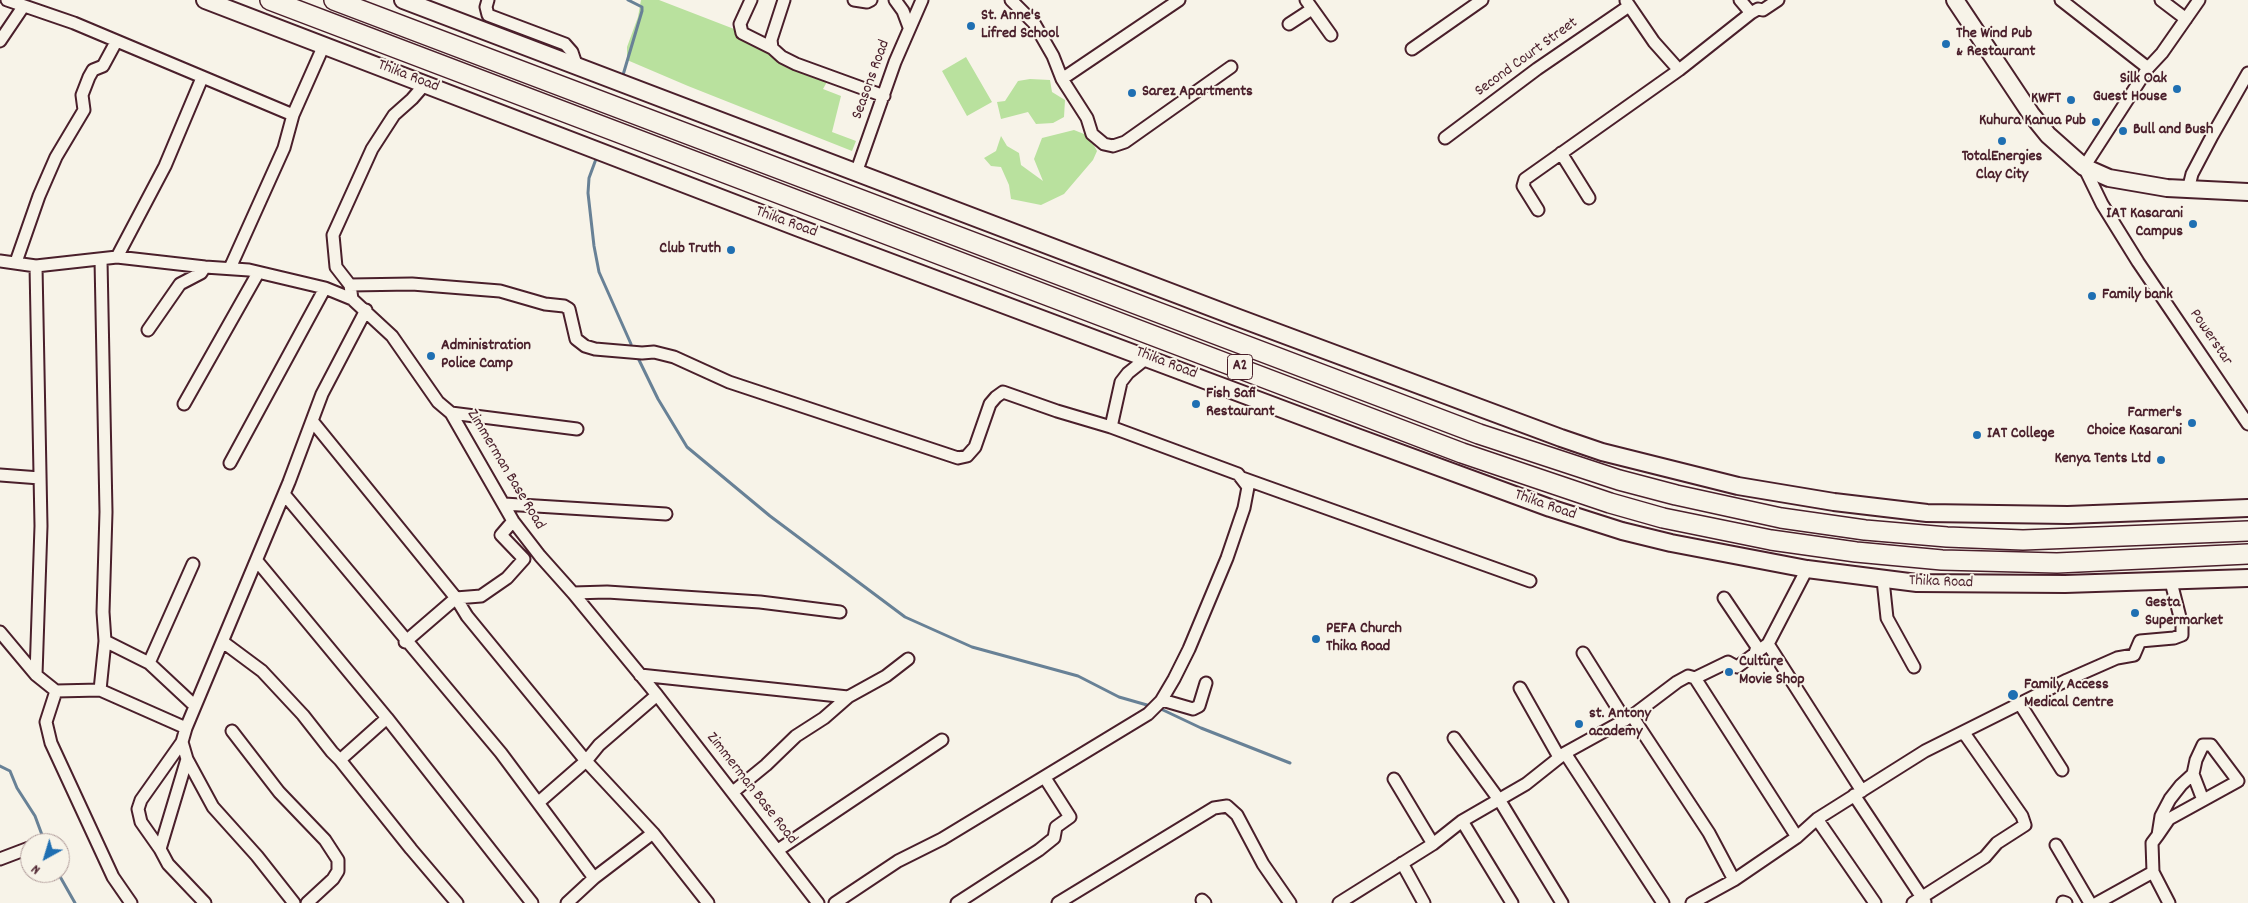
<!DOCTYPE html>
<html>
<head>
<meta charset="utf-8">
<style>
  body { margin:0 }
  #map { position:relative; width:2248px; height:903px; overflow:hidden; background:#f7f3e8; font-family:Dekko,sans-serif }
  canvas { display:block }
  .north { position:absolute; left:20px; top:833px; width:50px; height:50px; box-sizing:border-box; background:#f7f3e8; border:1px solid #b29e9c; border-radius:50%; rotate:219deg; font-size:14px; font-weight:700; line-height:20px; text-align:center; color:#4a1f2b }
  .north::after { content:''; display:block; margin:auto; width:18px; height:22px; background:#1f6fb2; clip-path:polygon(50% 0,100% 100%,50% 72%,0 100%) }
</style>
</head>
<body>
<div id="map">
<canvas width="2248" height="903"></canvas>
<div class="north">N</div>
</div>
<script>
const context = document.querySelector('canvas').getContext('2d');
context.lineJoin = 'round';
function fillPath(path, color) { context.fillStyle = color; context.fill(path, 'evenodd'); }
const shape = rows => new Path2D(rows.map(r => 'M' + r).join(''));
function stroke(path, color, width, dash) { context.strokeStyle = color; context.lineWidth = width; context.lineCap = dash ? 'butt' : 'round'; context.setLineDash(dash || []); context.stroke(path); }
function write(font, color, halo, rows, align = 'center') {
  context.font = font + ' Dekko,sans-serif'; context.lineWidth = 4; context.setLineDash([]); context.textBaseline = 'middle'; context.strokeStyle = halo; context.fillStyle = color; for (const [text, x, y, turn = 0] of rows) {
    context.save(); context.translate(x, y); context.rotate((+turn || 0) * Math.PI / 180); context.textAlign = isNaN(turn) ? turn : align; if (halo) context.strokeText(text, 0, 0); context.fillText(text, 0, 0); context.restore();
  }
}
fillPath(shape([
  [641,0,659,0,760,39,828,80,823,89,841,96,832,132,856,141,852,151,688,86,627,60,627,47,638,17],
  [966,57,992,102,967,116,942,71],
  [1030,79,1050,80,1052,92,1065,100,1064,117,1053,123,1036,124,1028,112,1001,119,997,102,1005,101,1018,81],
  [1074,130,1089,136,1097,151,1093,160,1064,194,1041,205,1011,199,1009,185,1001,167,991,166,984,158,996,151,1001,136,1007,146,1019,153,1021,165,1043,181,1034,159,1042,138]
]), '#b9e19e');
stroke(shape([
  [623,75,642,11,642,7,628,0],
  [596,159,589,178,588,193,594,246,599,272,631,344],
  [639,360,658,399,687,447,770,516,905,617,972,647,1078,676,1119,697,1147,705],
  [1163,710,1201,728,1290,763],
  [0,766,10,771,17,788,35,816,45,843],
  [58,873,75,903]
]), '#688196', 3);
const minor = shape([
  [7,0,74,23,293,115,284,148,230,268],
  [488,0,486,7,488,15,565,44,572,52,576,64],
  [751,0,740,24,742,33,772,48],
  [784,0,771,40,772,48,782,57,796,64,884,96],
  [854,0,867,2,871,0],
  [895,0,903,11,909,27],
  [1011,0,1034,23,1053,56,1062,79,1087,118,1092,134,1104,144,1113,146,1125,142,1231,67],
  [1306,0,1331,35],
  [1740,0,1751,13],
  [2061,0,2148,68],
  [2161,0,2186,19],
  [2199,0,2162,53,2148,68,2084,167,2102,204,2138,262,2248,424],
  [1626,1,1654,42,1679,70],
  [1289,24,1312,9],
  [0,41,23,7],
  [1412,49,1482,0],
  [1062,79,1179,0],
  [425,84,412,99,394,115,372,149,333,235,336,267,350,285,352,299,392,336,438,402,451,413,513,521,540,556,573,593,657,695,818,903],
  [293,115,324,45],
  [1445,138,1537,69,1629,6],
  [1561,153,1589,198],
  [856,173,895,62,922,0],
  [2188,190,2192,174,2212,136,2248,73],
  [1538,210,1523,186,1525,179,1679,70,1751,13,1758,9,1763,10,1778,0],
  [117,257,165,166,202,78],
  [101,260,106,512,103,612,105,641,149,663,195,706],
  [0,261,36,266,117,257,205,267,249,270,325,288,352,299],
  [16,262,39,196,56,157,84,110,82,95,89,77,93,70,103,66,116,42],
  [350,285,412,284,500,291,545,304,564,306,569,309,576,339,585,346,595,349,642,353,654,352,674,357,729,382,958,458,967,456,975,447,990,404,996,397,1003,392,1057,411,1111,427],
  [148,330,180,284,201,273,205,267],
  [184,404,258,273],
  [451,413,577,429],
  [313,422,456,598,467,616,586,761,539,802],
  [230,463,325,288],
  [0,475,40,478],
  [1242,478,1530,581],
  [284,494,501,753,594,878],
  [504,504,666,514],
  [257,561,387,718,532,903],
  [1807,569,1768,644,1862,791],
  [1883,580,1887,618,1914,667],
  [573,593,607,592,760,602,840,612],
  [1724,598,1757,647,1755,653],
  [0,632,36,675,56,691,100,690,186,728],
  [223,642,262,671,303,715,332,752,340,760,387,718],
  [405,642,456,598,481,596,507,578,524,559,501,535,513,521],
  [1583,653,1625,720],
  [149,663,193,564],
  [36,675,41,526,36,266],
  [640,675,848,697],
  [1695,678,1797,837],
  [1520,688,1559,757],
  [100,690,105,641],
  [56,691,46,722,51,743,113,877,131,903],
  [657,695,599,745,586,761,653,833,708,903],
  [1162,700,1193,709,1199,706,1206,683],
  [2020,704,2062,770],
  [1632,716,1709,833,1734,880],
  [232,731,279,792,325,840,338,860,338,871,333,879,307,903],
  [1454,738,1500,801,1562,903],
  [1565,753,1663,903],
  [187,759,160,849,168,864,205,903],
  [340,760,411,849,457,903],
  [2193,774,2203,800],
  [1394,779,1433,844],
  [733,792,766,765,796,736,824,718,848,697,886,676,908,659],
  [1854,795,1925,902],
  [1462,821,1512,903],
  [2158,835,2169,819,2238,781,2211,745,2203,745,2196,760,2193,774,2181,785,2170,799,2161,816,2158,835,2152,843,2153,872,2169,903],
  [2056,845,2090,903],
  [160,849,141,822,138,809,141,800,182,742],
  [778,850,942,740],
  [0,859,29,848],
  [1402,863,1424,903],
  [1202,900,1205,903],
  [2063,902,2066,903],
  [294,903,257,856,213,807,187,759,182,742,186,728,289,482,322,394,366,310],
  [567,903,594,878,653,833],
  [835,903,898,861,942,839,1148,714,1161,701,1174,679,1189,649,1227,558,1244,508,1248,487,1238,474,1111,427,1121,382,1128,373,1148,357],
  [957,903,1039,850,1054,838,1056,827,1070,817,1045,778],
  [1058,903,1214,808,1227,806,1237,815,1263,864,1290,903],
  [1339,903,1433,844,1462,821,1526,784,1565,753,1632,716,1677,682,1688,676,1695,678,1728,662,1737,667,1768,644],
  [1692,903,1734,880,1797,837,1817,819],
  [1875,903,1817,819,1925,751,2067,680,2117,658,2134,655,2140,641,2174,638,2182,635,2182,625,2171,582],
  [1913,903,1985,857,1997,843,2025,825,2022,816,1964,733],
  [2097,903,2153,872]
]);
const secondary = shape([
  [205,0,799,228,1354,436,1550,508,1622,531,1671,543,1807,569,1917,583,2065,584,2248,578],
  [403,0,1236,317,1561,438,1602,452,1738,486,1834,502,1927,513,2068,515,2248,508],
  [1955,0,2031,114,2048,135,2084,167,2109,178,2167,188,2248,192]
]);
const trunk = shape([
  [270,0,1462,453,1610,503,1663,518,1771,540,1856,552,1942,560,2057,563,2248,554],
  [334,0,1479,434,1619,480,1676,495,1781,518,1865,530,1947,537,2023,540,2248,531]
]);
stroke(minor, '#4a1f2b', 15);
stroke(secondary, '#4a1f2b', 20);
stroke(trunk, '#4a1f2b', 22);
stroke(minor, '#f7f3e8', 11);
stroke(secondary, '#f7f3e8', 16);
stroke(trunk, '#f7f3e8', 19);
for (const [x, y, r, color] of [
  [971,26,5,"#1f6fb2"],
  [1946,44,5,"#1f6fb2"],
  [2177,89,5,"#1f6fb2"],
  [1132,93,5,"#1f6fb2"],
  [2071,100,5,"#1f6fb2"],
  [2096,122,5,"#1f6fb2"],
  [2123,131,5,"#1f6fb2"],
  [2002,141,5,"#1f6fb2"],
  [2193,224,5,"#1f6fb2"],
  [731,250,5,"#1f6fb2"],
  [2092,296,5,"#1f6fb2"],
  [431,356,5,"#1f6fb2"],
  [1196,404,5,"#1f6fb2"],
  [2192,423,5,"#1f6fb2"],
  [1977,435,5,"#1f6fb2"],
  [2161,460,5,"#1f6fb2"],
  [2135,613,5,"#1f6fb2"],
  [1316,639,5,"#1f6fb2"],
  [1729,672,5,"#1f6fb2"],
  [2013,695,6,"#1f6fb2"],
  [1579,724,5,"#1f6fb2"]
]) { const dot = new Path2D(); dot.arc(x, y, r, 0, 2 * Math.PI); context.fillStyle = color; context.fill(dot); stroke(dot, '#f7f3e8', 2); }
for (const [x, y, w] of [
  [1240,367,25]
]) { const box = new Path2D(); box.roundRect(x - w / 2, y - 12.5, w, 25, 4); context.fillStyle = '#f7f3e8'; context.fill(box); stroke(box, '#4a1f2b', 1); }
write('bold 15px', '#4a1f2b', null, [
  ["A2",1240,367]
]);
write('bold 16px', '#4a1f2b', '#f7f3e8', [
  ["St. Anne's",981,17],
  ["Lifred School",981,35],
  ["The Wind Pub",1956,35],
  ["& Restaurant",1956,53],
  ["Silk Oak",2167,80,"right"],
  ["Guest House",2167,98,"right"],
  ["Sarez Apartments",1142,93],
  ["KWFT",2061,100,"right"],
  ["Kuhura Kanua Pub",2086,122,"right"],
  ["Bull and Bush",2133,131],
  ["TotalEnergies",2002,158,"center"],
  ["Clay City",2002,176,"center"],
  ["IAT Kasarani",2183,215,"right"],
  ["Campus",2183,233,"right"],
  ["Club Truth",721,250,"right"],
  ["Family bank",2102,296],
  ["Administration",441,347],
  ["Police Camp",441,365],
  ["Fish Safi",1206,395],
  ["Restaurant",1206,413],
  ["Farmer's",2182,414,"right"],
  ["Choice Kasarani",2182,432,"right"],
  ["IAT College",1987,435],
  ["Kenya Tents Ltd",2151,460,"right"],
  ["Gesta",2145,604],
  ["Supermarket",2145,622],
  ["PEFA Church",1326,630],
  ["Thika Road",1326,648],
  ["Culture",1739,663],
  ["Movie Shop",1739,681],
  ["Family Access",2024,686],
  ["Medical Centre",2024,704],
  ["st. Antony",1589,715],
  ["academy",1589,733]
], 'left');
write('16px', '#4a1f2b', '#f7f3e8', [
  ["Second Court Street",1527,58,-36],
  ["Thika Road",408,77,21],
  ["Seasons Road",872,80,-70],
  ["Thika Road",786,223,20],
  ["Powerstar",2210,338,56],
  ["Thika Road",1166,364,21],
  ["Zimmerman Base Road",505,470,59],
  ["Thika Road",1545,506,19],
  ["Thika Road",1941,583,2],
  ["Zimmerman Base Road",751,789,52]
]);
</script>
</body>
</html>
